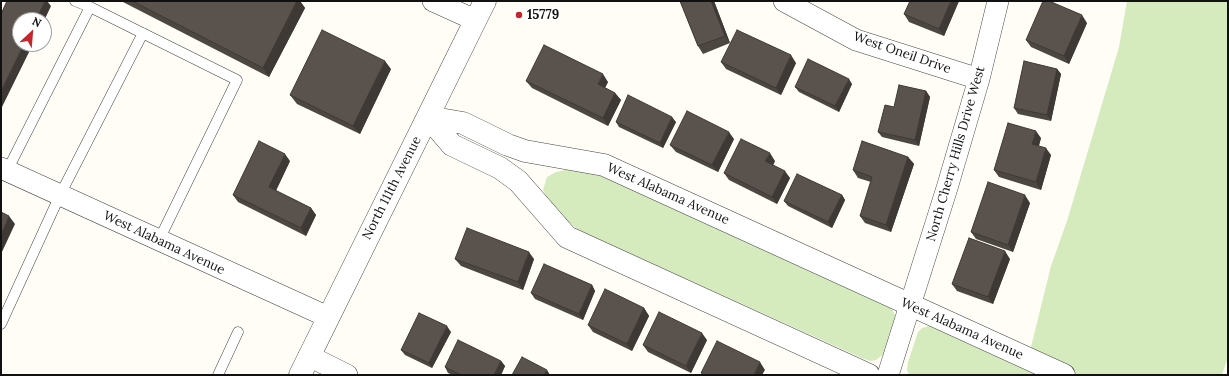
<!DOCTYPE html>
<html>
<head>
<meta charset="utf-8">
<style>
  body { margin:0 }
  #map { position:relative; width:1229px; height:376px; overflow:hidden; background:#fffdf5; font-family:Lora,serif }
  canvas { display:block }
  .frame { position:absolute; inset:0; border:2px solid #111; pointer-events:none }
  .north { position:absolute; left:12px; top:12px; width:40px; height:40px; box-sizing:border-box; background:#fff; border:1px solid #a0a0a0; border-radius:50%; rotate:26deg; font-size:11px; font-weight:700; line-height:16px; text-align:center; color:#111 }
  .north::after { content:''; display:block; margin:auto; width:14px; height:18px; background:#c4262e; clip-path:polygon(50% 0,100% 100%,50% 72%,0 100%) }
</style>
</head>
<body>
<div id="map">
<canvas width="1229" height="376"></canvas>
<div class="frame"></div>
<div class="north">N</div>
</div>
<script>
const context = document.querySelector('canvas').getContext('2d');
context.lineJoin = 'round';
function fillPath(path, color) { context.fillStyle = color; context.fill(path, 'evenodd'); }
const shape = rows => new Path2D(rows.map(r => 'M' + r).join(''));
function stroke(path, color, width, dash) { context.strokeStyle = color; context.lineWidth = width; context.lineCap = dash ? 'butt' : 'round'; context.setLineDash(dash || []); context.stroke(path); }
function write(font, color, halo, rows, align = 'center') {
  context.font = font + ' Lora,serif'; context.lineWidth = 4; context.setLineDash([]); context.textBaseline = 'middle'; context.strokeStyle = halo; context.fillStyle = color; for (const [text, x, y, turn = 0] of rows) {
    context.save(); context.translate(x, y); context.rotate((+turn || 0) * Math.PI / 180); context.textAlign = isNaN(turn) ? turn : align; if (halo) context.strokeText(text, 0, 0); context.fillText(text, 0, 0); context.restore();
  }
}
fillPath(shape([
  [1127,1,1228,1,1228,357,1222,375,1064,375,1028,359,1051,266,1067,221,1119,47],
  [570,169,599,173,891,307,894,313,896,318,885,353,876,360,871,361,864,359,580,231,566,220,548,200,543,190,547,177,556,172],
  [933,325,1045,375,909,375,907,370,908,362,918,332,922,328]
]), '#d5ebbd');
const service = shape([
  [75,1,90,7],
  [7,171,90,7,237,80,159,240],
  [1,324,60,195,143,33],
  [218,375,238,332]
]);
const minor = shape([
  [433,1,475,20],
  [784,1,856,40,979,79],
  [1,168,328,317],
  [309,356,347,375],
  [888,375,947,188,979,79,998,1]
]);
const tertiary = shape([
  [428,117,463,123,508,145,525,151,604,165,1064,375],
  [428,117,452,145,500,168,518,181,567,237,869,375],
  [300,375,485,1]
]);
stroke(service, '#444', 11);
stroke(minor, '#444', 22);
stroke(tertiary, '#444', 23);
stroke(service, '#fff', 10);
stroke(minor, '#fff', 21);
stroke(tertiary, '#fff', 22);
fillPath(shape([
  [121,1,300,1,305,8,269,77],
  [680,1,714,1,730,43,703,54,698,46],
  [959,1,944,36,909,22,904,14],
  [1087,23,1069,64,1031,47,1026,40],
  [721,62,796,63,781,95,726,69],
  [391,69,360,134,297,104,290,95],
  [1057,69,1061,74,1051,121,1018,114,1014,108],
  [526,81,608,82,605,88,615,93,621,100,608,126,532,88],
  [852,84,839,112,799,92,795,87],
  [926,91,930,97,919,146,882,137,878,132,894,107],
  [616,122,676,122,663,148,619,127],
  [1041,138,1039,146,1051,155,1041,190,999,177,994,170],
  [734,139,718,172,676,152,670,145],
  [908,157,914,164,891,232,865,223,860,216,871,182,858,178,853,170],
  [290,161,276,191,311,208,316,215,306,236,238,202,233,195],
  [775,161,773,165,790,178,777,204,729,180,724,173],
  [842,195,845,200,832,228,788,206,784,201],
  [1030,203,1013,252,976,239,971,232],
  [455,259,534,259,523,290,461,266],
  [1010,259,993,304,957,291,952,284],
  [592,285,595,291,583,320,535,299,531,293],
  [644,308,649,316,632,351,593,332,588,325],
  [451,332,432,368,405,355,401,350],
  [707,340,691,373,648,352,643,345],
  [501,361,505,366,501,375,453,375,448,373,445,367]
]), '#4d4742');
fillPath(shape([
  [45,1,47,1,51,6,44,21,44,20,36,20],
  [297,1,300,1,305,8,269,77,263,68],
  [711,1,714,1,730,43,725,36],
  [951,1,959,1,944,36,939,29],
  [1082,15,1087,23,1069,64,1064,56],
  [24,44,33,44,1,109,1,91],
  [791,55,796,63,781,95,776,88],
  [385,61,391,69,360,134,353,126],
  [1057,69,1061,74,1051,121,1047,115],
  [603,74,608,82,603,91,598,84],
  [849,79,852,84,839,112,835,106],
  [926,91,930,97,919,146,915,140],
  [615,93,621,100,608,126,603,118],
  [672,117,676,122,663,148,660,143],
  [1036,131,1041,138,1037,151,1032,144],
  [729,132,734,139,718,172,712,165],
  [1046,148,1051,155,1041,190,1036,182],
  [770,153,775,161,771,169,765,161],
  [285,154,290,161,274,194,269,187],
  [908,157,914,164,891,232,886,225],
  [785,171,790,178,777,204,772,197],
  [842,195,845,200,832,228,828,222],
  [1025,195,1030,203,1013,252,1008,245],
  [311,208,316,215,306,236,301,228],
  [9,216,15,224,1,254,1,235],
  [1005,251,1010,259,993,304,988,297],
  [529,252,534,259,523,290,518,282],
  [592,285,595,291,583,320,579,314],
  [644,308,649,316,632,351,627,344],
  [447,326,451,332,432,368,429,363],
  [702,333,707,340,691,373,686,366],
  [501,361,505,366,501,375,494,375],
  [760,362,765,370,762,375,754,375],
  [547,370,550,375,544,375]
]), '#3f3936');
const building = shape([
  [7,1,45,1,36,20,20,20,20,44,24,44,1,91,1,14,7,1],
  [132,1,297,1,263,68,132,1],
  [680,1,711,1,725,36,698,46,680,1],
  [910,1,951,1,939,29,904,14,910,1],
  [1043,1,1049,1,1082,15,1064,56,1026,40,1043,1],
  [322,30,385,61,353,126,290,95,322,30],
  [737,30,791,55,776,88,721,62,737,30],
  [544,45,603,74,598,84,615,93,603,118,526,81,544,45],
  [808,59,849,79,835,106,795,87,808,59],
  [1024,61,1057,69,1047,115,1014,108,1024,61],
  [899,85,926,91,915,140,878,132,885,105,894,107,899,85],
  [628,95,672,117,660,143,616,122,628,95],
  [687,111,729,132,712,165,670,145,687,111],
  [1008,123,1036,131,1032,144,1046,148,1036,182,994,170,1008,123],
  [741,139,770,153,765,161,785,171,772,197,724,173,741,139],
  [259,141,285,154,269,187,311,208,301,228,233,195,259,141],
  [862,141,908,157,886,225,860,216,872,177,853,170,862,141],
  [797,174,842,195,828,222,784,201,797,174],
  [988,182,1025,195,1008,245,971,232,988,182],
  [1,212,9,216,1,235,1,212],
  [467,228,529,252,518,282,455,259,467,228],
  [969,238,1005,251,988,297,952,284,969,238],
  [544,264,592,285,579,314,531,293,544,264],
  [605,289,644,308,627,344,588,325,605,289],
  [659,312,702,333,686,366,643,345,659,312],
  [419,313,447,326,429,363,401,350,419,313],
  [458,340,501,361,494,375,461,375,445,367,458,340],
  [717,341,760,362,754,375,705,375,701,373,717,341],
  [522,357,547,370,544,375,512,375,522,357]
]);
fillPath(building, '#5a524d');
stroke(building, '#3f3936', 1);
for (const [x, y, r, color] of [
  [519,15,4,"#c4262e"]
]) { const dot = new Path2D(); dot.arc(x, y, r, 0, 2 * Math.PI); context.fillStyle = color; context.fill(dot); stroke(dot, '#fff', 1.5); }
write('bold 13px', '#111', '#fff', [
  ["15779",527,15]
], 'left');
write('13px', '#111', '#fff', [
  ["West Oneil Drive",902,53,19],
  ["North Cherry Hills Drive West",956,154,-74],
  ["North 111th Avenue",392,188,-63],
  ["West Alabama Avenue",668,194,24],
  ["West Alabama Avenue",164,243,25],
  ["West Alabama Avenue",962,329,24]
]);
</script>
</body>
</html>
